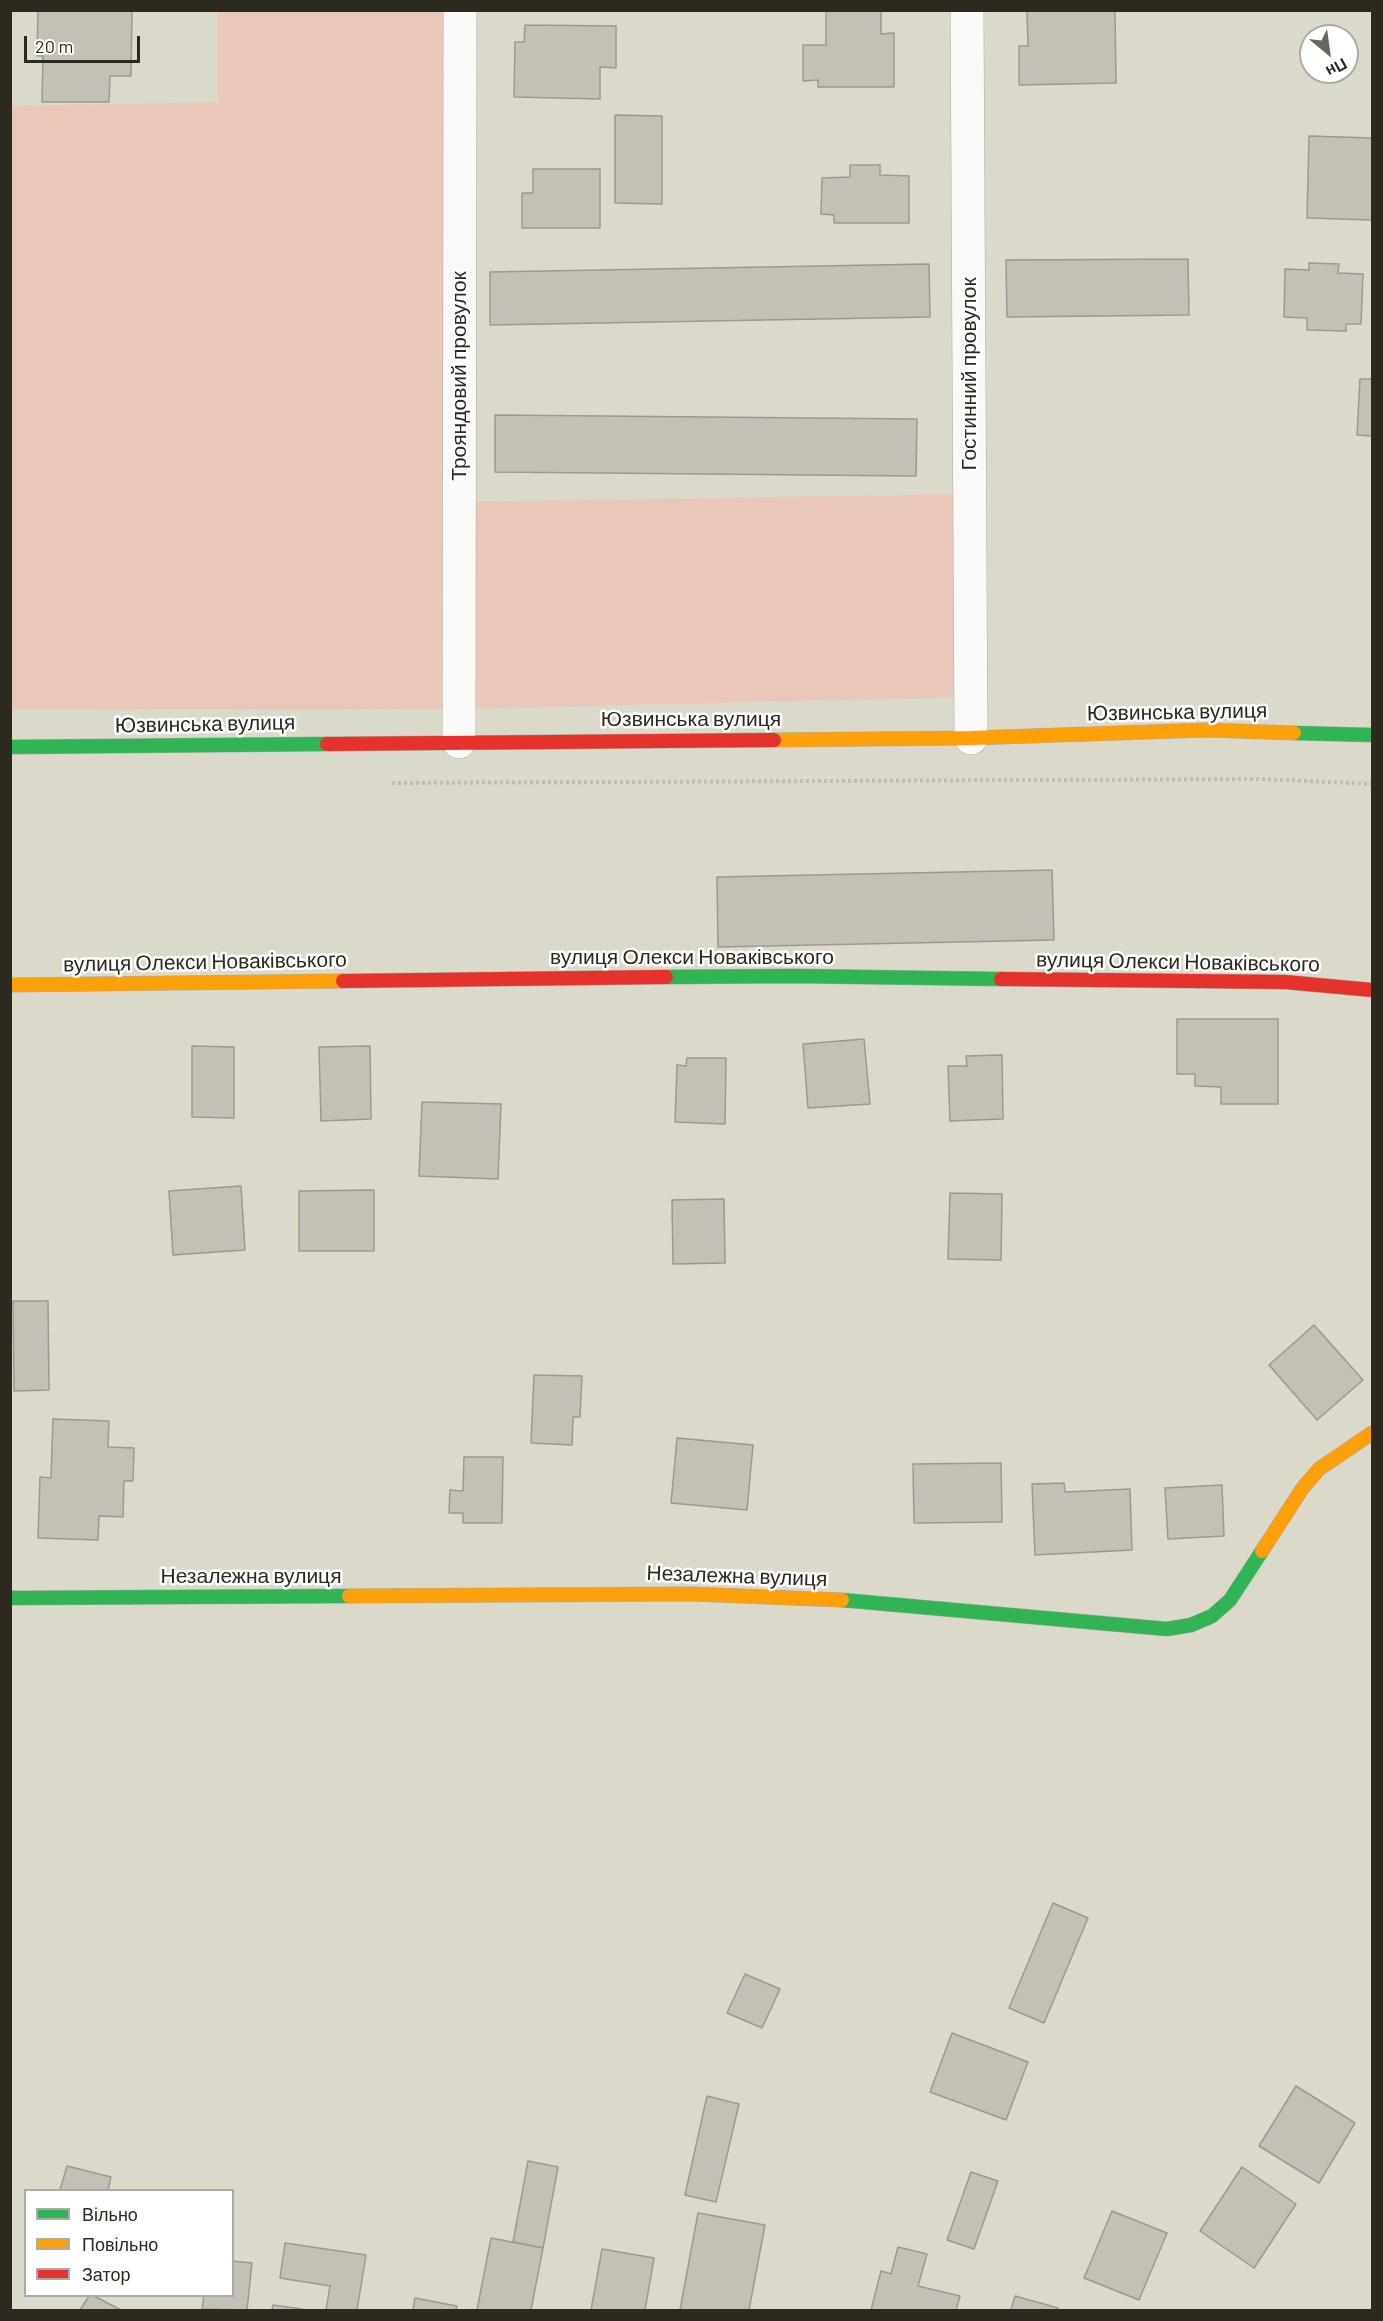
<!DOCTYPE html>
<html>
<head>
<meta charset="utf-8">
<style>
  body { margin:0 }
  #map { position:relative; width:1383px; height:2321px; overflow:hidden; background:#dbd9ca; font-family:Barlow,sans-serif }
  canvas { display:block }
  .frame { position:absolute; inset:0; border:12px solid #2c2a1f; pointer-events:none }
  .legend { position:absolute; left:24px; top:2189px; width:210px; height:108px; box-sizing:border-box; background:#fff; border:2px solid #abaaa5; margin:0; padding:8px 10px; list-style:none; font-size:18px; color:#2c2a1f }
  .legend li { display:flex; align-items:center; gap:12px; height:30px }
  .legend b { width:30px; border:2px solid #abaaa5 }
  .north { position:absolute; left:1299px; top:24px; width:60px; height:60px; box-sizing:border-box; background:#fff; border:2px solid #abaaa5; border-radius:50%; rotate:151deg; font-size:16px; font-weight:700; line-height:24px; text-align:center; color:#2c2a1f }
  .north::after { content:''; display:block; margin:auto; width:21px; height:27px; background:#69675b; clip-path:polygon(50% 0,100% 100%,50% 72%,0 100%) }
  .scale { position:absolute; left:24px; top:36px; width:116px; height:27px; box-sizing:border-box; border:3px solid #2c2a1f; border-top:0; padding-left:8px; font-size:18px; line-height:21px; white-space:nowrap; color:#2c2a1f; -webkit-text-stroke:4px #fff; paint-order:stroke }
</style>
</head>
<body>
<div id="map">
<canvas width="1383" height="2321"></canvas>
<div class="frame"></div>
<ul class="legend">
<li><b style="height:8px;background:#30b455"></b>Вільно</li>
<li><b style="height:8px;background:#ff9f0a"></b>Повільно</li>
<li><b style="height:8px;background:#e5322d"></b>Затор</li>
</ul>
<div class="north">Пн</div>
<div class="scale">20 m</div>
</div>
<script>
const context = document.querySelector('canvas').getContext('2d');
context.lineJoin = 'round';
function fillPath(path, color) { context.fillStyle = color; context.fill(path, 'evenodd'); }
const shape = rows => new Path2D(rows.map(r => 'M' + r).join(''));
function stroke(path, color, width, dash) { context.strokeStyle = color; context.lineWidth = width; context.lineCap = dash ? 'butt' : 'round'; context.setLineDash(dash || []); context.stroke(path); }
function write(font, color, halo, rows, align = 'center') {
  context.font = font + ' Barlow,sans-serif'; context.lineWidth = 5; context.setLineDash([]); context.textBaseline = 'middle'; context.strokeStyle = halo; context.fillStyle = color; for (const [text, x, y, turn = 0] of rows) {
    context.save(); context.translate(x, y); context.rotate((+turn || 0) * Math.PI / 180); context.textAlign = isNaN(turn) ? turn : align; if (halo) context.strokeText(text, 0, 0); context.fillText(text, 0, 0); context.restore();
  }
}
fillPath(shape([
  [218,11,460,11,460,502,970,494,971,697,460,709,11,710,10,106,218,102]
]), '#eac8b9');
const building = shape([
  [38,10,132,10,131,76,110,76,109,102,42,102,43,56,37,56,38,10],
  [826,10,881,10,881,34,894,33,894,87,818,87,818,80,803,81,803,45,826,45,826,10],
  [1027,10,1115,10,1116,83,1019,85,1019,46,1028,46,1027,10],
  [525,25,616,26,616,68,600,67,600,99,514,97,515,42,524,42,525,25],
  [615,115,662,116,662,204,615,203,615,115],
  [1309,136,1372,138,1372,220,1307,218,1309,136],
  [850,165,880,165,880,175,909,176,909,223,834,223,834,215,821,214,822,178,850,177,850,165],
  [533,169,600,169,600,228,522,228,522,193,533,193,533,169],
  [1188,259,1189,315,1007,317,1006,260,1188,259],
  [1309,263,1339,264,1338,273,1363,274,1361,324,1346,324,1346,331,1307,330,1307,318,1284,317,1285,269,1309,270,1309,263],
  [929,264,930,317,490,325,490,272,929,264],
  [1360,379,1372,379,1372,436,1357,435,1360,379],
  [495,415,917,419,916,476,495,472,495,415],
  [1052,870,1054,940,718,947,717,877,1052,870],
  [1177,1019,1278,1019,1278,1104,1221,1104,1221,1087,1195,1086,1195,1074,1177,1074,1177,1019],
  [864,1039,870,1104,808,1108,803,1044,864,1039],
  [192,1046,234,1047,234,1118,192,1117,192,1046],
  [370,1046,371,1119,321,1121,319,1047,370,1046],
  [1002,1055,1003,1119,950,1121,948,1066,967,1066,966,1056,1002,1055],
  [687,1058,726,1058,725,1124,675,1122,677,1065,686,1066,687,1058],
  [422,1102,501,1104,498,1179,419,1176,422,1102],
  [241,1186,245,1250,173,1255,169,1191,241,1186],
  [374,1190,374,1251,299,1251,299,1191,374,1190],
  [950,1193,1002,1194,1001,1260,948,1259,950,1193],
  [724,1199,725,1263,673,1264,672,1200,724,1199],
  [13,1301,48,1301,49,1390,14,1391,13,1301],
  [1314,1325,1363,1380,1317,1420,1269,1365,1314,1325],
  [534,1375,582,1376,580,1417,573,1417,572,1445,531,1443,534,1375],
  [53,1419,109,1421,108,1447,134,1448,133,1481,124,1481,123,1517,99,1516,98,1540,38,1538,40,1477,51,1478,53,1419],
  [677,1438,753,1445,747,1510,671,1503,677,1438],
  [464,1457,503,1457,502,1523,463,1523,463,1513,449,1513,450,1490,463,1491,464,1457],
  [1001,1463,1002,1522,914,1523,913,1464,1001,1463],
  [1064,1483,1065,1492,1130,1489,1132,1550,1035,1555,1032,1484,1064,1483],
  [1222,1485,1224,1536,1168,1539,1165,1488,1222,1485],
  [1053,1903,1088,1918,1044,2023,1009,2008,1053,1903],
  [745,1974,780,1989,762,2028,727,2013,745,1974],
  [952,2033,1028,2062,1006,2120,930,2092,952,2033],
  [1296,2086,1355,2123,1319,2183,1259,2146,1296,2086],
  [707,2096,739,2104,716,2202,685,2195,707,2096],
  [528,2161,558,2167,543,2248,513,2242,528,2161],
  [67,2166,111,2177,108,2190,60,2190,67,2166],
  [1242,2167,1296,2204,1254,2268,1200,2231,1242,2167],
  [971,2172,998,2181,974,2249,947,2240,971,2172],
  [1112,2211,1167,2233,1139,2300,1084,2278,1112,2211],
  [698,2213,765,2225,749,2310,680,2310,698,2213],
  [491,2238,543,2248,531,2310,477,2310,491,2238],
  [285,2243,366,2255,357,2310,326,2310,330,2286,280,2278,285,2243],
  [898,2247,927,2254,918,2286,960,2296,956,2310,871,2310,881,2271,891,2274,898,2247],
  [602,2249,654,2258,645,2310,591,2310,602,2249],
  [232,2261,252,2263,247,2310,202,2309,204,2296,232,2296,232,2261],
  [89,2296,94,2296,121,2310,80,2310,89,2296],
  [1015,2296,1058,2308,1057,2310,1011,2310,1015,2296],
  [415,2298,457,2306,456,2310,413,2310,415,2298],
  [273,2305,302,2309,301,2310,272,2310,273,2305]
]);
fillPath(building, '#c5c0b5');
stroke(building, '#9d998e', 1.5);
const street = shape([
  [967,10,971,738],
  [459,742,460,10]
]);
const fast = shape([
  [1294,733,1372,735],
  [10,747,327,744],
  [666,977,794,976,1001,979],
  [10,1598,349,1596],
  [842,1600,1167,1629,1191,1625,1212,1616,1230,1600,1262,1551]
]);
const slow = shape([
  [774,740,971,738,1207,730,1294,733],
  [10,985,343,981],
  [1262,1551,1302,1489,1319,1469,1372,1433],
  [349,1596,692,1594,842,1600]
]);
const jam = shape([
  [327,744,774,740],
  [1001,979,1285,982,1372,990],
  [343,981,666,977]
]);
stroke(street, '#abaa9d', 34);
stroke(fast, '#abaa9d', 15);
stroke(slow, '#abaa9d', 15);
stroke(jam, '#abaa9d', 15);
stroke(shape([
  [392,783,1262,779,1372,784]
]), '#bebdb8', 4, [3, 3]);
stroke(street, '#faf9f7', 33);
stroke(fast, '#30b455', 14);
stroke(slow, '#ff9f0a', 14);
stroke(jam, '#e5322d', 14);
write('21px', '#2c2a1f', '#fff', [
  ["Гостинний провулок",969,374,-90],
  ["Трояндовий провулок",459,376,-90],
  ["Юзвинська вулиця",1177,712,-1],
  ["Юзвинська вулиця",691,719],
  ["Юзвинська вулиця",205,724,-1],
  ["вулиця Олекси Новаківського",692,957],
  ["вулиця Олекси Новаківського",205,962,-1],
  ["вулиця Олекси Новаківського",1178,962,1],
  ["Незалежна вулиця",251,1576],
  ["Незалежна вулиця",737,1576,2]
]);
</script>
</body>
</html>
